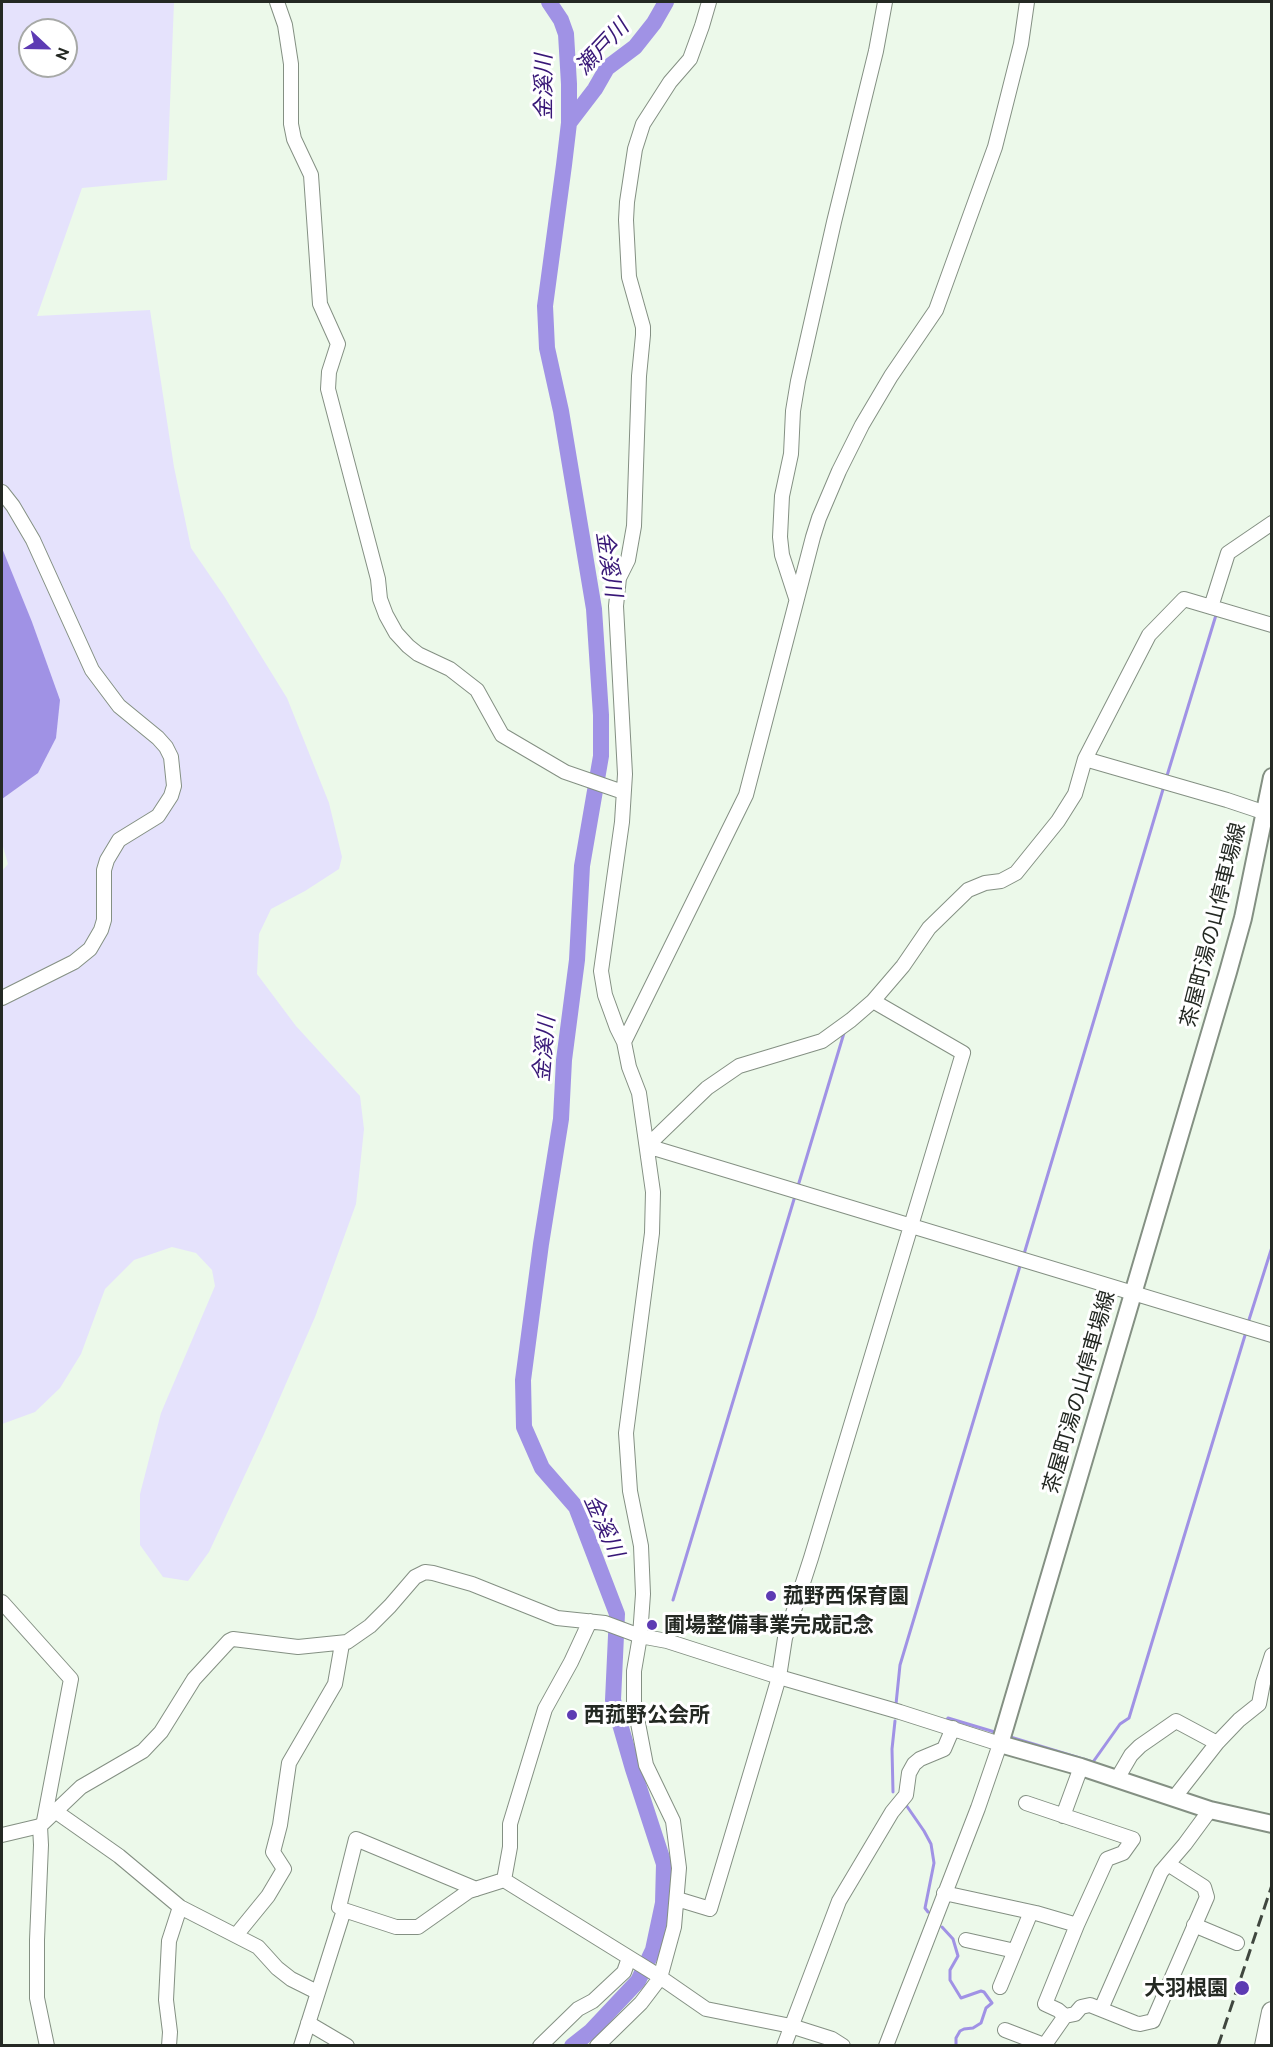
<!DOCTYPE html>
<html>
<head>
<meta charset="utf-8">
<style>
  body { margin:0 }
  #map { position:relative; width:1273px; height:2047px; overflow:hidden; background:#ecf9ea; font-family:Ubuntu,sans-serif }
  canvas { display:block }
  .frame { position:absolute; inset:0; border:3px solid #242923; pointer-events:none }
  .north { position:absolute; left:18px; top:18px; width:60px; height:60px; box-sizing:border-box; background:#fff; border:2px solid #a7a9a7; border-radius:50%; rotate:112deg; font-size:16px; font-weight:700; line-height:24px; text-align:center; color:#242923 }
  .north::after { content:''; display:block; margin:auto; width:21px; height:27px; background:#5d3bb3; clip-path:polygon(50% 0,100% 100%,50% 72%,0 100%) }
</style>
</head>
<body>
<div id="map">
<canvas width="1273" height="2047"></canvas>
<div class="frame"></div>
<div class="north">N</div>
</div>
<script>
const context = document.querySelector('canvas').getContext('2d');
context.lineJoin = 'round';
function fillPath(path, color) { context.fillStyle = color; context.fill(path, 'evenodd'); }
const shape = rows => new Path2D(rows.map(r => 'M' + r).join(''));
function stroke(path, color, width, dash) { context.strokeStyle = color; context.lineWidth = width; context.lineCap = dash ? 'butt' : 'round'; context.setLineDash(dash || []); context.stroke(path); }
function write(font, color, halo, rows, align = 'center') {
  context.font = font + ' Ubuntu,"Noto Sans JP",sans-serif'; context.lineWidth = 6; context.setLineDash([]); context.textBaseline = 'middle'; context.strokeStyle = halo; context.fillStyle = color; for (const [text, x, y, turn = 0] of rows) {
    context.save(); context.translate(x, y); context.rotate((+turn || 0) * Math.PI / 180); context.textAlign = isNaN(turn) ? turn : align; if (halo) context.strokeText(text, 0, 0); context.fillText(text, 0, 0); context.restore();
  }
}
fillPath(shape([
  [2,2,174,2,167,180,82,188,37,316,150,310,174,467,191,548,224,596,287,698,329,803,342,857,339,869,305,891,271,909,259,934,257,974,296,1026,360,1096,364,1129,356,1204,315,1317,264,1434,209,1552,188,1581,163,1577,140,1545,140,1494,161,1413,215,1286,212,1270,196,1253,172,1247,134,1260,105,1289,81,1354,60,1388,35,1412,2,1424,2,871,8,864,2,843],
  [30,30,66,30,66,66,30,66]
]), '#e5e2fc');
fillPath(shape([
  [2,548,32,622,60,700,56,738,38,773,2,799]
]), '#a092e5');
stroke(shape([
  [1166,779,1216,615],
  [798,1186,844,1033],
  [1024,1254,1164,786],
  [1248,1323,1272,1247],
  [673,1600,795,1196],
  [896,1704,900,1665,1020,1266],
  [946,1722,948,1718,998,1733],
  [1007,1736,1093,1762,1120,1724,1129,1718,1246,1332],
  [893,1792,892,1749,895,1721],
  [904,1802,924,1831,931,1844,934,1863,925,1908,928,1912],
  [942,1927,953,1939,958,1956,950,1970,950,1980,961,1998,981,1991,984,1992,992,2003,986,2008,981,2023,973,2028,964,2029,960,2031,956,2038,956,2046]
]), '#a092e5', 3);
stroke(shape([
  [549,2,561,20,566,34,569,84,569,123,564,165,545,306,547,348,561,411,594,609,601,715,601,756,582,866,577,960,564,1060,561,1119,541,1244,523,1380,524,1427,542,1468,576,1507,617,1614,613,1700,633,1769,664,1864,663,1903,653,1950,638,1981,591,2031,572,2046],
  [569,123,595,89,607,68,635,47,654,23,666,2]
]), '#a092e5', 16);
const minor = shape([
  [277,2,285,25,291,64,291,124,294,139,311,175,320,304,338,344,329,372,328,389,378,579,380,599,386,615,396,633,408,646,418,654,450,669,477,690,502,735,565,772,623,792],
  [2,492,13,506,33,540,92,670,119,706,158,738,166,747,171,757,174,786,171,796,158,816,119,840,107,860,104,870,104,920,101,930,90,949,74,962,2,998],
  [796,598,782,555,780,537,782,496,791,454,793,411,798,381,834,222,876,51,885,2],
  [1211,607,1228,553,1272,523],
  [1085,759,1227,800,1272,815],
  [624,1042,746,795,813,537,819,518,839,471,862,425,891,376,936,310,995,147,1021,44,1027,2],
  [647,1146,707,1088,739,1066,822,1041,851,1020,873,1001,903,966,929,928,968,890,985,883,1001,881,1016,873,1058,821,1075,794,1085,759,1149,635,1184,599,1272,625],
  [647,1146,1272,1335],
  [2,1602,71,1679,44,1821],
  [1117,1779,1131,1755,1140,1746,1176,1721,1217,1743],
  [1174,1798,1217,1743,1239,1720,1259,1704,1263,1683,1272,1655],
  [1026,1803,1133,1839,1123,1853,1107,1859,1077,1925,1045,2004,1058,2010,1065,2016,1075,2014,1081,2007,1090,2005,1135,2023,1140,2024,1153,2021,1207,1897,1204,1887,1168,1864],
  [55,1811,119,1856,180,1907,258,1947,277,1968,291,1979,317,1992],
  [1063,1816,1081,1767],
  [40,1826,41,1845,37,1940,37,1998,47,2046],
  [2,1835,40,1826,81,1787,143,1751,161,1732,194,1679,229,1641,233,1639,298,1647,347,1642,370,1626,390,1606,415,1577,425,1572,433,1573,472,1584,557,1618,605,1623,640,1636,667,1641,779,1677,900,1712,1000,1744,978,1808,886,2046],
  [504,1880,510,1847,510,1824,545,1709,571,1662,590,1621],
  [944,1893,1036,1913,1077,1925],
  [677,1899,710,1909,765,1725,779,1677,785,1638,811,1558,963,1053,873,1001],
  [344,1910,339,1907,356,1839,476,1889],
  [1194,1925,1237,1943],
  [237,1934,268,1896,284,1869,273,1852,280,1825,289,1763,335,1684,342,1644],
  [966,1940,1015,1951],
  [1000,1987,1031,1912],
  [1101,2009,1161,1872,1185,1844,1210,1810],
  [308,2023,347,2046],
  [1005,2030,1044,2045],
  [169,2046,170,2032,166,2000,169,1941,180,1907],
  [301,2046,344,1910,396,1927,418,1927,469,1891,504,1880,654,1973,706,2009,791,2026,832,2039,843,2046],
  [540,2046,578,2009,593,2001,624,1972,629,1958],
  [597,2046,641,2003,660,1978,674,1927,679,1868,673,1821,646,1765,634,1702,634,1671,640,1636,643,1594,641,1546,630,1491,626,1433,652,1233,653,1192,639,1093,629,1067,624,1042,617,1028,605,995,601,971,622,822,625,774,616,606,619,578,628,560,634,526,639,376,643,335,643,327,629,277,626,220,627,202,635,149,643,124,670,82,690,59,702,26,709,2],
  [784,2046,839,1901,892,1812,906,1795,909,1773,914,1764,920,1759,944,1749,953,1728],
  [1044,2046,1065,2016]
]);
const major = shape([
  [1272,777,1243,918,1228,972,1000,1744,1081,1767,1210,1810,1272,1824]
]);
const highway = shape([
  [1265,2046,1272,2012]
]);
stroke(minor, '#849083', 16);
stroke(major, '#849083', 20);
stroke(highway, '#849083', 22);
stroke(minor, '#fff', 14);
stroke(major, '#fff', 16);
stroke(highway, '#fff', 20);
stroke(shape([
  [1218,2046,1272,1885]
]), '#40473f', 3, [12, 6]);
for (const [x, y, r, color] of [
  [771,1596,6,"#5d3bb3"],
  [652,1625,6,"#5d3bb3"],
  [572,1715,6,"#5d3bb3"],
  [1242,1988,8,"#5d3bb3"]
]) { const dot = new Path2D(); dot.arc(x, y, r, 0, 2 * Math.PI); context.fillStyle = color; context.fill(dot); stroke(dot, '#fff', 2); }
write('21px', '#242923', '#fff', [
  ["茶屋町湯の山停車場線",1213,925,-76],
  ["茶屋町湯の山停車場線",1079,1392,-74]
]);
write('bold 21px', '#242923', '#fff', [
  ["菰野西保育園",783,1596],
  ["圃場整備事業完成記念",664,1625],
  ["西菰野公会所",584,1715],
  ["大羽根園",1228,1988,"right"]
], 'left');
write('italic 22px', '#381777', '#fff', [
  ["瀬戸川",602,47,-47],
  ["金溪川",544,87,-90],
  ["金溪川",609,564,81],
  ["金溪川",544,1049,-85],
  ["金溪川",604,1526,66]
]);
</script>
</body>
</html>
